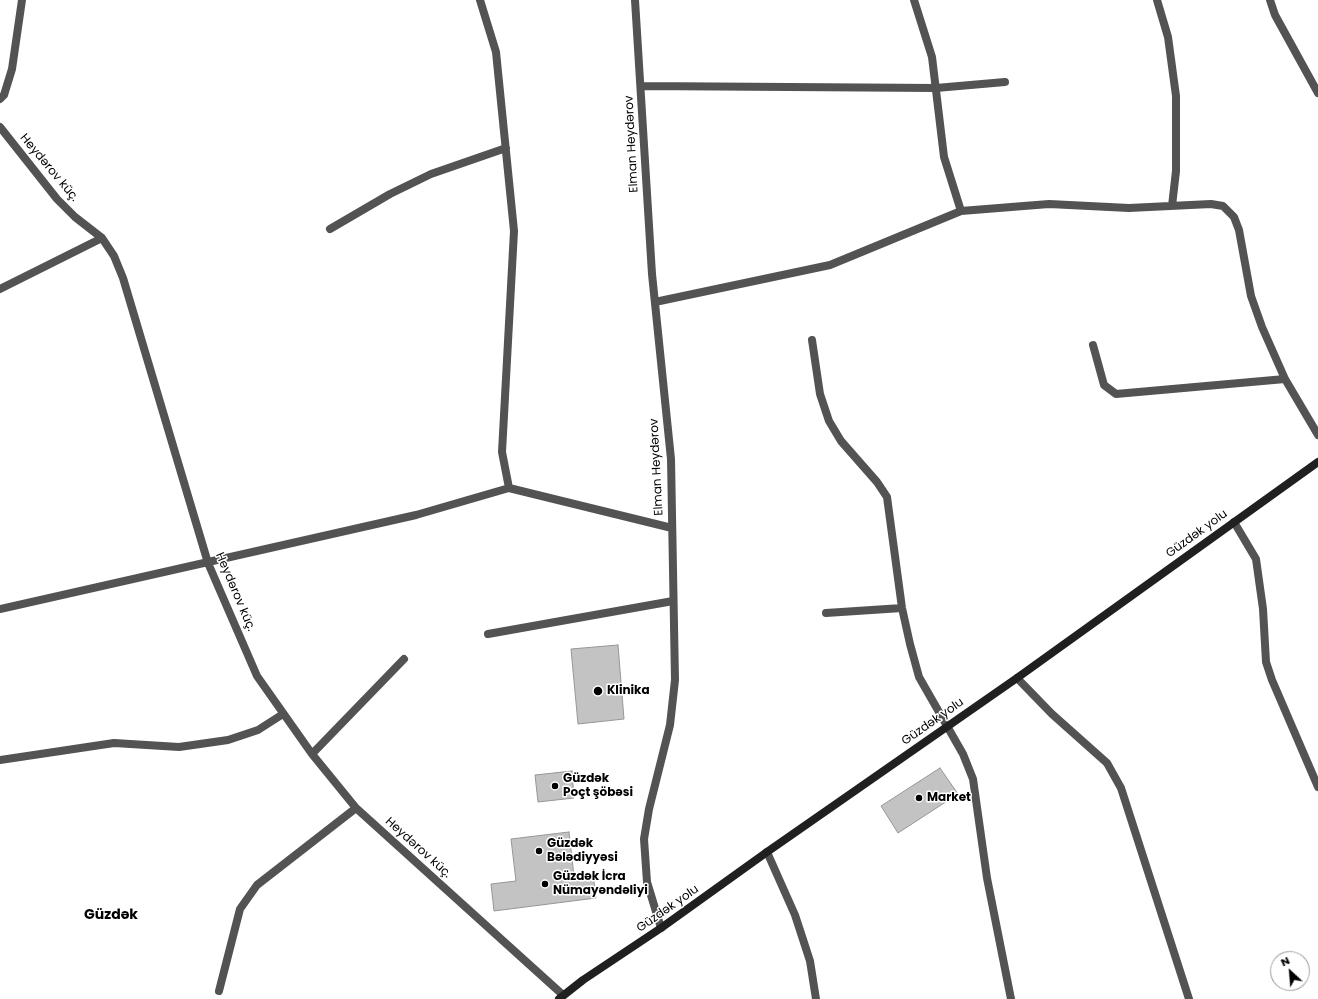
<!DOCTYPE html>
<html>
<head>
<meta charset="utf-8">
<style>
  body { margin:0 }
  #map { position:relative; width:1318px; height:999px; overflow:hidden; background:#fff; font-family:Poppins,sans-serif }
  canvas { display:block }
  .north { position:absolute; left:1270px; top:951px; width:40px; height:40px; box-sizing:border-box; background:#fff; border:1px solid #999; border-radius:50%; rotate:334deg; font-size:11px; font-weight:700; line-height:16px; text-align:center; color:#000 }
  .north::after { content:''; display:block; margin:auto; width:14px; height:18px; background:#000; clip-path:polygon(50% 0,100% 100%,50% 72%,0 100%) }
</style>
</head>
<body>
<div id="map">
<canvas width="1318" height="999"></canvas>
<div class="north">N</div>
</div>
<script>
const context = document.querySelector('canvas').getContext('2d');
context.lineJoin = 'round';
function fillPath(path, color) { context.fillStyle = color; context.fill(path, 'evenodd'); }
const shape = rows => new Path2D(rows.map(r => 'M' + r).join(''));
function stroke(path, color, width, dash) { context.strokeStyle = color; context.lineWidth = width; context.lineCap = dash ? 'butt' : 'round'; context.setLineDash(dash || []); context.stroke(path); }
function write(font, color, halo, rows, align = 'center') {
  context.font = font + ' Poppins,sans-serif'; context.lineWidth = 3; context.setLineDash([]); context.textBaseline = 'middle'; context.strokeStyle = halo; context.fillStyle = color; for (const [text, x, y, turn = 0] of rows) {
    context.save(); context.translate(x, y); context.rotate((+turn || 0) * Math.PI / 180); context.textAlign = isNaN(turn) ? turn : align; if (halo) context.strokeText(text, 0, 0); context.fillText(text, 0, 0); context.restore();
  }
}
const building = shape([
  [618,645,624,719,578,724,571,649,618,645],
  [940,768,958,794,898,833,881,806,940,768],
  [572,771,574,798,538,802,535,775,572,771],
  [569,832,574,876,593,873,596,898,494,911,491,884,516,881,511,839,569,832]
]);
fillPath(building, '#c3c3c3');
stroke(building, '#979797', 1);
stroke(shape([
  [480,0,496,52,514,231,502,452,509,488,672,528],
  [635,0,652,274,671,459,675,680,670,725,649,809,644,839,647,882,661,928],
  [914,0,932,57,944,157,961,211],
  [1157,0,1168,37,1176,96,1176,171,1172,206],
  [1270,0,1275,15,1318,93],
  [641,86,936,88,1005,82],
  [0,99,4,95,12,69,22,0],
  [0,127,57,199,75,217,102,238,114,256,123,278,208,563,257,676,312,754,356,808,563,995],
  [330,229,390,194,431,174,506,148],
  [0,289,102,238],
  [655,302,830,265,961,211,1049,204,1129,208,1211,204,1223,206,1234,217,1239,230,1251,296,1262,327,1285,379,1318,435],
  [812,340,820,394,829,421,841,441,877,482,887,497,902,608,910,644,919,677,963,754,973,779,987,878,1011,999],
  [1093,345,1104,385,1116,394,1285,379],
  [1234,522,1256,559,1263,609,1266,662,1272,680,1318,787],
  [0,609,416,515,509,488],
  [826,613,902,608],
  [488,634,673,601],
  [1017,678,1052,714,1107,763,1121,788,1189,999],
  [312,754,404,659],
  [0,760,114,743,179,747,228,740,258,730,283,714],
  [767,852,795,915,810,961,816,999],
  [219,991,240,909,257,885,356,808]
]), '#535353', 8);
stroke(shape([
  [559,999,583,980,661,928,767,852,1017,678,1318,462]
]), '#202020', 8);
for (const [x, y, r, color] of [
  [598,691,5,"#000"],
  [555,786,4,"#000"],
  [919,798,4,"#000"],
  [539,851,4,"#000"],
  [545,884,4,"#000"]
]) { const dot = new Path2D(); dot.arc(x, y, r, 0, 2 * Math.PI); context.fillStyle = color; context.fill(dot); stroke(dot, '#fff', 1.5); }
write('12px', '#000', '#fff', [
  ["Elman Heydərov",632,144,-93],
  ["Heydərov küç.",49,168,50],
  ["Elman Heydərov",657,467,-93],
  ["Güzdək yolu",1197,534,-36],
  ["Heydərov küç.",235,592,67],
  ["Güzdək yolu",933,722,-35],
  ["Heydərov küç.",418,848,42],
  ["Güzdək yolu",668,909,-35]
]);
write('bold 12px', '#000', '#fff', [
  ["Klinika",607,691],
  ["Güzdək",563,779],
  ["Poçt şöbəsi",563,793],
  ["Market",927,798],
  ["Güzdək",547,844],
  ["Bələdiyyəsi",547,858],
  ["Güzdək İcra",553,877],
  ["Nümayəndəliyi",553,891]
], 'left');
write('bold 14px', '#000', '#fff', [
  ["Güzdək",111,915]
]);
</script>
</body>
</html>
